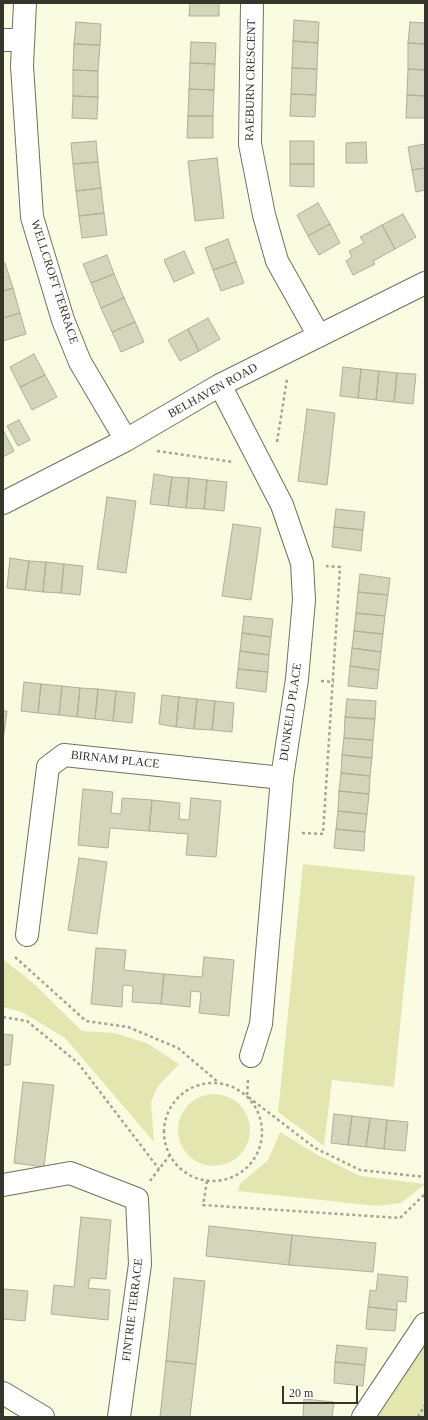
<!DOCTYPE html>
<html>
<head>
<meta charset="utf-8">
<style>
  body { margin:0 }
  #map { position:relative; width:428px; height:1420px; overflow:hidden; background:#f9fce0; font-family:"Times New Roman",serif }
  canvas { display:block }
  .frame { position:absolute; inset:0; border:4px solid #35362b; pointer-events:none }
  .scale { position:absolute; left:282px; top:1386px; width:76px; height:18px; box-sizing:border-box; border:2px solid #35362b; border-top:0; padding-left:5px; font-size:12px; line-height:14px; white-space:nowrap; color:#35362b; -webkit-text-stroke:3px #fff; paint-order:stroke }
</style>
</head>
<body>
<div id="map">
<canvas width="428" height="1420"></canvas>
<div class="frame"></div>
<div class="scale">20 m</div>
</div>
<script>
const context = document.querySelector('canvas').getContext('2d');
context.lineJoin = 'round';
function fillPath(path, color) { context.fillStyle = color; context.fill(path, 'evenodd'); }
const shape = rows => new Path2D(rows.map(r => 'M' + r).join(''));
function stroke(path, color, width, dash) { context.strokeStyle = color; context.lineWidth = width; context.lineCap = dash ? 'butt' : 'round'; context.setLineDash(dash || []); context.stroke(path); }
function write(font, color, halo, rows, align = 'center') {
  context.font = font + ' "Times New Roman",serif'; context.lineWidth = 4; context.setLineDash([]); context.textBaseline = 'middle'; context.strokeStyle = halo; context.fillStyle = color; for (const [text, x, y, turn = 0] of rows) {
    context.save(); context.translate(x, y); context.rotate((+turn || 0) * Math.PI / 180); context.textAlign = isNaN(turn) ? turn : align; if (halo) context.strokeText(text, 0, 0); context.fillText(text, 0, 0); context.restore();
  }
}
fillPath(shape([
  [303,864,415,876,394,1087,332,1080,324,1146,278,1112],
  [3,959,32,982,82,1031,114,1033,147,1043,179,1064,158,1086,151,1102,154,1142,65,1038,22,1012,3,1007],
  '178 1130a36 36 0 1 1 72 0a36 36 0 1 1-72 0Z',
  [280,1132,316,1154,360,1176,425,1184,401,1203,377,1206,238,1191,240,1184,268,1160],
  [425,1324,425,1417,363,1417]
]), '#e3e7af');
const building = shape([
  [190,3,219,3,219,16,189,16,190,3],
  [294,20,319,22,318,43,293,41,294,20],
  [76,22,101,24,100,45,74,44,76,22],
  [410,22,425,23,425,44,408,43,410,22],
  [293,41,318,43,317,69,292,68,293,41],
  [191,42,216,43,215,64,190,63,191,42],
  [408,43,425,44,425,70,408,69,408,43],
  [74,44,100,45,98,71,73,70,74,44],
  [190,63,215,64,214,90,189,89,190,63],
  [292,68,317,69,316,95,291,94,292,68],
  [408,69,425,70,425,96,407,95,408,69],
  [73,70,98,71,98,97,73,96,73,70],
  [189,89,214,90,213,116,188,116,189,89],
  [291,94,316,95,315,117,290,116,291,94],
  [407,95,425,96,425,118,406,118,407,95],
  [73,96,98,97,97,119,72,118,73,96],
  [188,116,213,116,213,138,187,138,188,116],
  [96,141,98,162,73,164,71,143,96,141],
  [290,141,314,141,314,164,290,164,290,141],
  [366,142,367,163,346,163,346,143,366,142],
  [425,144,425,168,412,170,408,147,425,144],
  [217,158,224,218,195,221,188,161,217,158],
  [98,162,101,188,76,191,73,164,98,162],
  [290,164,314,164,314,187,290,186,290,164],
  [425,168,425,190,416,192,412,170,425,168],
  [101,188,104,213,79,216,76,191,101,188],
  [318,203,330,224,308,236,297,215,318,203],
  [104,213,107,235,82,238,79,216,104,213],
  [403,214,416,237,395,249,382,225,403,214],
  [330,224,340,243,319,255,308,236,330,224],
  [382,225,395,249,373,261,375,264,353,275,346,261,352,257,349,251,364,243,360,237,382,225],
  [228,239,236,262,213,270,205,248,228,239],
  [184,251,194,273,174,282,164,260,184,251],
  [107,255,114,274,91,283,83,264,107,255],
  [236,262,244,283,221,291,213,270,236,262],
  [3,263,5,263,13,288,3,291,3,263],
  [114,274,124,298,101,308,91,283,114,274],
  [13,288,20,313,3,318,3,291,13,288],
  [124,298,135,322,112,332,101,308,124,298],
  [20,313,26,334,3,341,3,318,20,313],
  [208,318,220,339,199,351,188,329,208,318],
  [135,322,144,342,121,352,112,332,135,322],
  [188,329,199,351,180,361,168,340,188,329],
  [34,354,45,375,20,387,10,367,34,354],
  [343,367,361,369,358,398,340,396,343,367],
  [361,369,379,371,376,400,358,398,361,369],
  [379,371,397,373,394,402,376,400,379,371],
  [397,373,416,374,413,404,394,402,397,373],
  [45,375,57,397,32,410,20,387,45,375],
  [307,409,335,413,327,485,298,481,307,409],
  [19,420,30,440,18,446,7,426,19,420],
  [3,430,14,451,3,457,3,430],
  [154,474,172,477,168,506,150,504,154,474],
  [172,477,189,478,186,508,168,506,172,477],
  [189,478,207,480,204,509,186,508,189,478],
  [207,480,227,482,224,511,204,509,207,480],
  [107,497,136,501,126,573,97,569,107,497],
  [336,509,365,512,363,530,334,527,336,509],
  [233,524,261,528,251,600,222,596,233,524],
  [334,527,363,530,361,551,332,547,334,527],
  [10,558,29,561,25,590,7,588,10,558],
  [29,561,46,562,43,592,25,590,29,561],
  [46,562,64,564,61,593,43,592,46,562],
  [64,564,83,566,80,595,61,593,64,564],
  [360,574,390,578,388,595,358,592,360,574],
  [358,592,388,595,385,616,356,613,358,592],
  [356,613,385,616,383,634,354,631,356,613],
  [244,616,273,619,271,637,242,633,244,616],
  [354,631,383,634,381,652,352,648,354,631],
  [242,633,271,637,269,655,240,651,242,633],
  [352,648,381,652,379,670,350,666,352,648],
  [240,651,269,655,268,672,238,669,240,651],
  [350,666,379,670,377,689,348,686,350,666],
  [238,669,268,672,266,692,236,688,238,669],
  [24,682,41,684,38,713,21,711,24,682],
  [41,684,62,686,59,715,38,713,41,684],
  [62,686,80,688,77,717,59,715,62,686],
  [80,688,98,689,95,719,77,717,80,688],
  [98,689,116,691,113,721,95,719,98,689],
  [116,691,135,693,132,723,113,721,116,691],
  [162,695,179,697,176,727,159,724,162,695],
  [179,697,197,699,194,729,176,727,179,697],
  [197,699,215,701,212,730,194,729,197,699],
  [347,699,376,701,375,719,345,717,347,699],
  [215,701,234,703,232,732,212,730,215,701],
  [3,711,7,711,3,740,3,711],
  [345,717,375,719,373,740,344,738,345,717],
  [344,738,373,740,372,758,342,755,344,738],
  [342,755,372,758,370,776,341,773,342,755],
  [341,773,370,776,369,794,339,791,341,773],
  [83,789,113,792,111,813,121,814,122,798,152,800,149,831,110,828,108,848,78,845,83,789],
  [339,791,369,794,367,814,338,811,339,791],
  [191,798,221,801,216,857,186,855,188,834,149,831,152,800,180,803,179,819,189,820,191,798],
  [338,811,367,814,365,832,336,829,338,811],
  [336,829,365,832,364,851,334,848,336,829],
  [79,858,107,862,97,934,68,930,79,858],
  [96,948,126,950,124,970,164,974,161,1004,132,1002,133,986,123,985,122,1007,91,1004,96,948],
  [204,957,234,960,229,1016,199,1013,201,992,191,991,190,1007,161,1004,164,974,202,977,204,957],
  [3,1034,13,1035,10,1065,3,1065,3,1034],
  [23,1082,54,1085,44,1167,14,1163,23,1082],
  [334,1114,352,1116,348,1145,331,1143,334,1114],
  [352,1116,370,1118,366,1147,348,1145,352,1116],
  [370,1118,387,1120,384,1149,366,1147,370,1118],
  [387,1120,408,1122,405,1151,384,1149,387,1120],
  [81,1217,111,1220,106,1279,90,1278,88,1288,110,1290,108,1320,51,1314,54,1285,74,1287,81,1217],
  [209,1226,292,1235,289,1265,206,1256,209,1226],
  [292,1235,376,1243,373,1272,289,1265,292,1235],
  [378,1274,408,1277,406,1302,397,1301,397,1310,368,1307,370,1290,376,1291,378,1274],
  [174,1278,205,1281,196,1364,166,1361,174,1278],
  [3,1289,28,1291,25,1321,3,1319,3,1289],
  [368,1307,397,1310,395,1331,366,1329,368,1307],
  [337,1345,367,1348,365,1365,335,1362,337,1345],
  [166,1361,196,1364,190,1417,160,1417,166,1361],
  [335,1362,365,1365,363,1386,334,1383,335,1362],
  [304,1399,334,1402,332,1417,303,1417,304,1399]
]);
fillPath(building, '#d4d6bb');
stroke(building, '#adb095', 1);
const minor = shape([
  [25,3,22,66,32,217,63,320,80,362,126,440],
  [252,3,250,144,264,215,277,261,319,336],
  [3,40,23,40],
  [220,385,282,505,302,563,304,600,297,679,282,778,261,1024,251,1056],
  [3,503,126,440,220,385,425,283],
  [27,935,48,767,64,755,282,778],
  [3,1185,70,1173,137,1199,140,1264,119,1417],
  [3,1393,43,1417],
  [363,1417,425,1324]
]);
stroke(minor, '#70725a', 24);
stroke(shape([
  [277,442,287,379],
  [157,451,233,462],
  [321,681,334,682],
  [302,833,323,834,340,567,326,566],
  [15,957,86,1021,128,1027,178,1048,218,1082],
  [3,1017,27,1021,78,1063,159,1169],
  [248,1080,247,1096,315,1148,360,1170,425,1177],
  '164 1132a49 49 0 1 1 98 0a49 49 0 1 1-98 0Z',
  [150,1181,169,1156],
  [207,1181,203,1205,400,1218,425,1194],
  [418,1417,425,1405]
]), '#a3a591', 2.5, [3, 3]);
stroke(minor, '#fff', 22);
write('12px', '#35362b', '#fff', [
  ["RAEBURN CRESCENT",251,80,-89],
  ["WELLCROFT TERRACE",54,282,72],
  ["BELHAVEN ROAD",213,391,-29],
  ["DUNKELD PLACE",291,712,-82],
  ["BIRNAM PLACE",115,760,6],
  ["FINTRIE TERRACE",133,1310,-83]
]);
</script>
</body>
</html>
